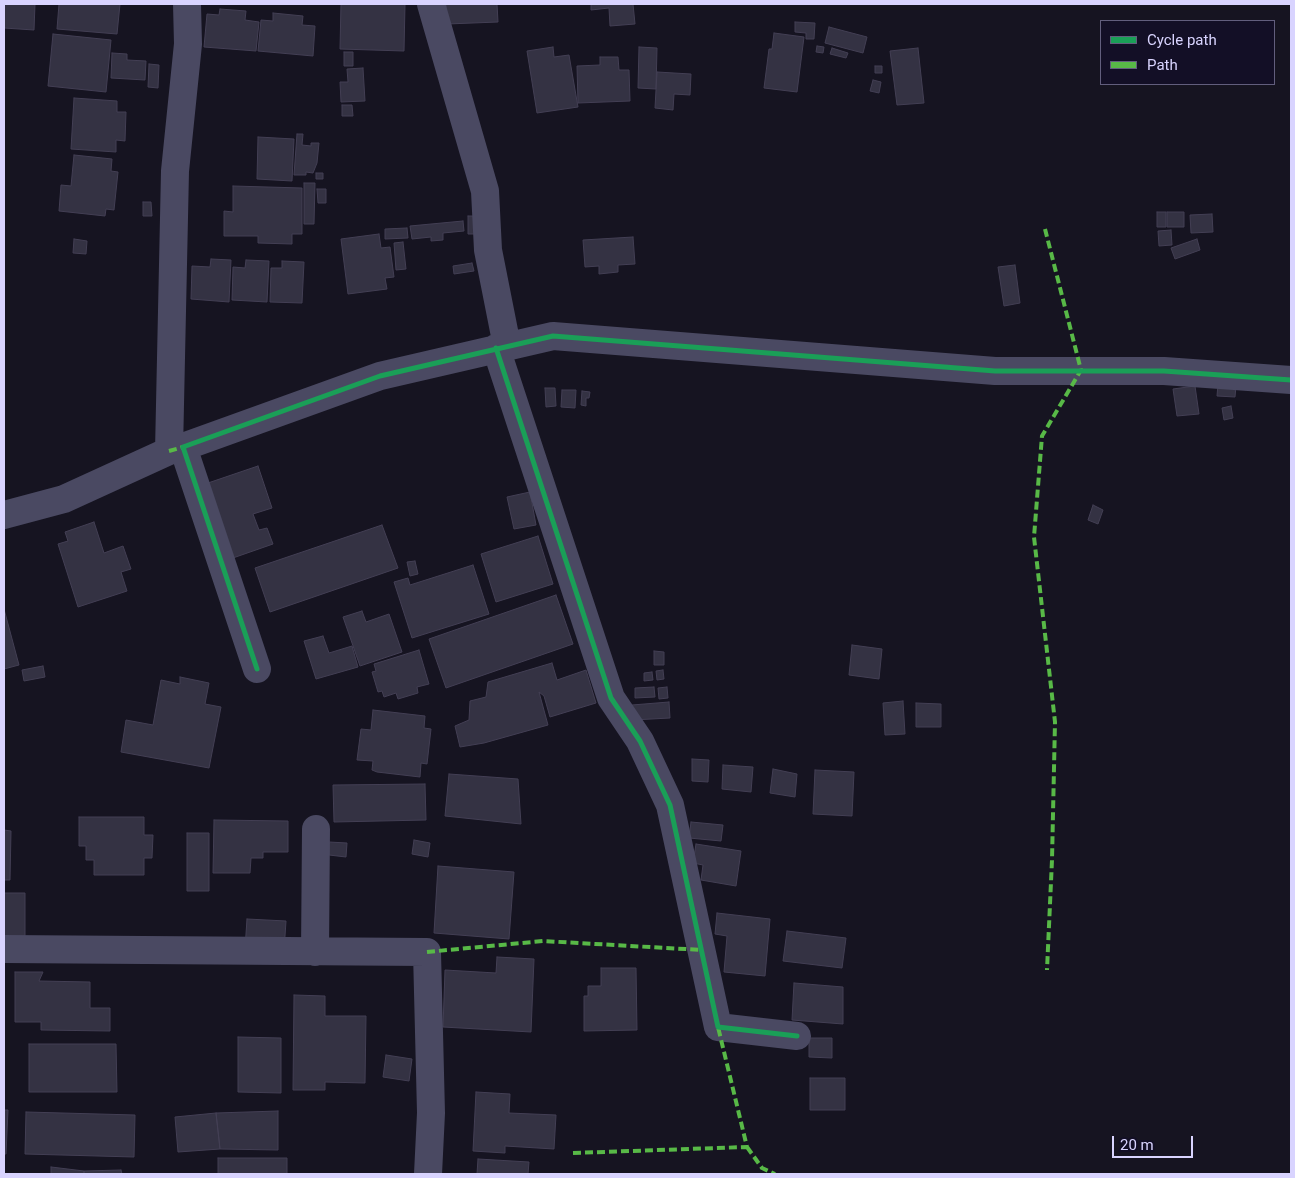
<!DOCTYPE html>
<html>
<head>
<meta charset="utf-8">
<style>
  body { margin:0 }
  #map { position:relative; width:1295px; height:1178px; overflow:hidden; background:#161421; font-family:Roboto,sans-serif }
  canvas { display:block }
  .frame { position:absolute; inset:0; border:5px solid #d9d4ff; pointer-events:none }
  .legend { position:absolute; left:1100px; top:20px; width:175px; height:65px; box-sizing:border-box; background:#130f26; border:1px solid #625e7d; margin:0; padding:6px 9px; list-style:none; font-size:15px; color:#d9d4ff }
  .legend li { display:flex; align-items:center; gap:10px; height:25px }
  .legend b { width:25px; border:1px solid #625e7d }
  .scale { position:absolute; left:1112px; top:1136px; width:81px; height:22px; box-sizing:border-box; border:2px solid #d9d4ff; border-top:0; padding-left:6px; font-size:15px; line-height:18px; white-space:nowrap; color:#d9d4ff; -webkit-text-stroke:4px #130f26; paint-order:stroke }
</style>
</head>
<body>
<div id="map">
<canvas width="1295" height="1178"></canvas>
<div class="frame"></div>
<ul class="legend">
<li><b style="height:6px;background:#1a9f57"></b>Cycle path</li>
<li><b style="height:6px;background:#58b947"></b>Path</li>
</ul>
<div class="scale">20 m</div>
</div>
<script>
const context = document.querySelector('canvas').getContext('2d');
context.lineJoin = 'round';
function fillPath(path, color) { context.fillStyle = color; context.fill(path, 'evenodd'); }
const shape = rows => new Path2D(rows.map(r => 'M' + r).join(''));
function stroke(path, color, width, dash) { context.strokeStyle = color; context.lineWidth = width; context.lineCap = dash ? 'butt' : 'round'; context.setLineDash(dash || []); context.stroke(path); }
const building = shape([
  [4,4,35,4,34,30,4,28,4,4],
  [59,4,120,4,117,34,57,29,59,4],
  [341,4,405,4,404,51,340,49,341,4],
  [446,4,497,4,498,22,447,24,446,4],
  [591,4,633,4,635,24,610,26,609,8,591,10,591,4],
  [220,9,246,11,245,20,259,22,256,51,204,47,207,14,219,15,220,9],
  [273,13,303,16,302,25,315,26,313,56,258,51,261,20,273,21,273,13],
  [795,22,815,23,814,39,806,39,806,33,795,32,795,22],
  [829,27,867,37,863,53,825,43,829,27],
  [774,33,804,37,797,92,764,88,769,49,772,49,774,33],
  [53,34,111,40,106,92,48,86,53,34],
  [817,46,824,47,823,53,816,52,817,46],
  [553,47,554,57,569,55,578,107,537,113,527,51,553,47],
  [639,47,657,48,656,89,638,88,639,47],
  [832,48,848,53,846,58,830,54,832,48],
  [918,48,924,103,897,105,890,51,918,48],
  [344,52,353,52,353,66,344,66,344,52],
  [112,53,127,54,127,60,146,61,145,80,111,78,112,53],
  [600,57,618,57,619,70,629,70,630,101,578,103,577,66,600,65,600,57],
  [149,64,159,65,158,88,148,87,149,64],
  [875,66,882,66,882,73,875,73,875,66],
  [363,68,365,101,341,102,340,82,348,82,347,69,363,68],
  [657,72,691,74,690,95,674,94,673,110,655,108,657,72],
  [873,80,881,82,879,93,870,91,873,80],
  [74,98,117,101,117,112,126,112,125,141,116,140,116,152,71,149,74,98],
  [342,105,352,105,353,116,342,116,342,105],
  [297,134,303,134,302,145,311,146,311,143,319,143,317,163,313,173,306,172,306,175,294,175,297,134],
  [258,137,294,139,292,181,257,179,258,137],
  [74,155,112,159,111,171,118,172,114,210,106,209,105,216,59,211,61,185,71,186,74,155],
  [316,173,323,173,323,179,316,179,316,173],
  [304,183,315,183,314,224,304,224,304,183],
  [233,186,302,188,302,234,292,234,292,244,258,243,258,236,224,236,224,211,233,212,233,186],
  [317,189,326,189,326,203,318,203,317,189],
  [143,202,151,202,152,216,143,216,143,202],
  [1157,212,1166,212,1166,227,1157,227,1157,212],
  [1167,212,1184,212,1184,227,1167,227,1167,212],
  [1212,214,1213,232,1191,233,1190,215,1212,214],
  [468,216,485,216,485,234,468,234,468,216],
  [463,221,464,231,443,233,443,240,431,241,431,237,412,239,410,226,463,221],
  [407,228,408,238,385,239,385,229,407,228],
  [1171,230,1172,245,1159,246,1158,231,1171,230],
  [379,234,381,248,390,247,394,277,385,278,387,289,348,294,341,239,379,234],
  [633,237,635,264,618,265,618,272,599,274,599,266,585,267,583,240,633,237],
  [74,239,87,241,86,254,73,253,74,239],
  [1197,239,1200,250,1175,259,1171,248,1197,239],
  [403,242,406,269,396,270,394,243,403,242],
  [211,259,231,260,229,302,191,299,192,266,210,267,211,259],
  [246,260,269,261,267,302,232,300,233,267,245,268,246,260],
  [282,261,304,262,302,303,270,302,271,268,282,268,282,261],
  [472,263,474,271,454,274,453,266,472,263],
  [1015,265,1020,303,1004,306,998,267,1015,265],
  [1218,384,1236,386,1235,397,1217,396,1218,384],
  [1195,386,1199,414,1177,416,1173,389,1195,386],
  [545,388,555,388,556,406,546,407,545,388],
  [562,390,576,390,575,408,561,407,562,390],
  [582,391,590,392,589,398,586,398,586,406,581,405,582,391],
  [1231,406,1233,418,1224,420,1222,408,1231,406],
  [258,466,272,508,253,514,259,530,267,528,273,544,230,559,205,484,258,466],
  [530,492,536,525,514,529,507,497,530,492],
  [1093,505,1103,510,1098,524,1088,520,1093,505],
  [94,522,104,553,123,546,131,569,121,572,127,591,78,607,58,544,68,541,65,532,94,522],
  [382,525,398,568,270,612,255,568,382,525],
  [538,536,553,584,496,602,481,554,538,536],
  [415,561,418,574,410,576,407,562,415,561],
  [473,565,489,614,412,638,394,582,408,578,410,585,473,565],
  [556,595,573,644,446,688,429,639,556,595],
  [4,609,19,665,4,669,4,609],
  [362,611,366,622,389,614,402,652,360,666,343,617,362,611],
  [323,636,329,653,352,646,358,667,316,679,304,641,323,636],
  [852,645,882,649,879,679,849,675,852,645],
  [419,650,429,684,417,687,418,693,398,699,396,693,384,697,382,691,378,692,372,672,376,671,374,664,419,650],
  [654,651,664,652,664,665,654,665,654,651],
  [552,663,557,680,586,670,596,703,550,717,544,696,539,692,548,725,484,743,460,747,455,726,469,720,470,701,486,697,488,682,552,663],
  [43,666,45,677,24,681,22,670,43,666],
  [663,670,664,679,657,680,656,671,663,670],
  [652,672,653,680,644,681,644,673,652,672],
  [180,677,209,683,205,704,221,707,209,768,121,752,126,720,153,725,161,680,180,684,180,677],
  [654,687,655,697,635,698,635,688,654,687],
  [667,687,668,698,659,699,658,688,667,687],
  [903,701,905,734,885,735,883,703,903,701],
  [669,702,670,718,633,720,632,705,669,702],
  [916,703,941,704,941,727,916,727,916,703],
  [373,710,425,716,424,728,431,729,427,764,421,763,420,777,377,772,372,770,373,761,357,760,361,729,371,730,373,710],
  [692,759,709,760,708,782,692,781,692,759],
  [723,765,753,767,751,792,722,789,723,765],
  [773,769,797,774,795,797,770,793,773,769],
  [815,770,854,772,852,816,813,814,815,770],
  [449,774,518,779,521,824,445,816,449,774],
  [425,784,426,820,334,822,333,785,425,784],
  [79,817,144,817,144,835,153,835,152,858,144,858,144,875,94,875,94,860,86,860,86,846,79,846,79,817],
  [214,820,288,821,288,852,263,852,263,858,251,858,250,873,213,873,214,820],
  [691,822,723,825,721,841,689,838,691,822],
  [4,830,11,831,10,880,4,880,4,830],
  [187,833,209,833,209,891,187,891,187,833],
  [414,840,430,843,428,857,412,854,414,840],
  [329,842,347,843,346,857,329,855,329,842],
  [696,844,741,851,736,886,701,880,703,865,693,863,696,844],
  [438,866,514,872,509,939,434,933,438,866],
  [4,893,25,893,25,937,4,937,4,893],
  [717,913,770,919,765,976,724,972,727,936,715,934,717,913],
  [247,919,286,921,284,951,245,949,247,919],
  [787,931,846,938,842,968,783,961,787,931],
  [497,957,534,959,531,1032,443,1027,445,970,496,973,497,957],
  [601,968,636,968,637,1030,584,1031,584,996,588,996,588,986,601,986,601,968],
  [15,972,43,972,39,981,90,982,90,1008,110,1008,110,1031,41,1030,41,1022,15,1022,15,972],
  [794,983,843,987,843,1024,792,1020,794,983],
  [294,995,325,996,325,1016,366,1016,365,1083,325,1082,325,1090,293,1090,294,995],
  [238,1037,281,1038,281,1093,238,1092,238,1037],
  [809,1038,832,1038,832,1058,809,1057,809,1038],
  [29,1044,116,1044,117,1092,29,1092,29,1044],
  [386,1055,412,1059,409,1081,383,1077,386,1055],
  [810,1078,845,1078,845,1110,810,1110,810,1078],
  [476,1092,510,1094,509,1113,556,1115,554,1149,505,1146,505,1153,473,1151,476,1092],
  [4,1110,8,1110,6,1154,4,1154,4,1110],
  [278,1111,278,1150,220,1149,216,1113,278,1111],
  [26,1112,135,1115,134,1157,25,1154,26,1112],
  [216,1113,220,1149,178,1152,175,1117,216,1113],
  [218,1158,287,1158,287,1174,218,1174,218,1158],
  [478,1159,529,1162,528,1174,477,1174,478,1159],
  [51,1167,84,1171,84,1174,51,1174,51,1167],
  [121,1170,122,1174,84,1174,84,1171,121,1170]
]);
fillPath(building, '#343243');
stroke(building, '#433f54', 1);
stroke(shape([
  [431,4,485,191,488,250,507,346],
  [496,348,611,698,640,741,670,805,718,1027,797,1036],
  [4,515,64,499,169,451,175,171,188,44,187,4],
  [257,669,183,447,380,376,553,336,995,371,1164,371,1291,380],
  [4,949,427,952,431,1113,428,1174],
  [315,952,316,829]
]), '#4a4962', 28);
stroke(shape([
  [1045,229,1081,370,1042,436,1034,537,1055,722,1052,860,1047,970],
  [169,451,183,447],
  [427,952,543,941,702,950],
  [747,1147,762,1168,775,1174],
  [573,1153,747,1147,718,1027]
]), '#58b947', 4, [8, 4]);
stroke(shape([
  [496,348,611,698,640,741,670,805,718,1027,797,1036],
  [257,669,183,447,380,376,553,336,995,371,1164,371,1291,380]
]), '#1a9f57', 5);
</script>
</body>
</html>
